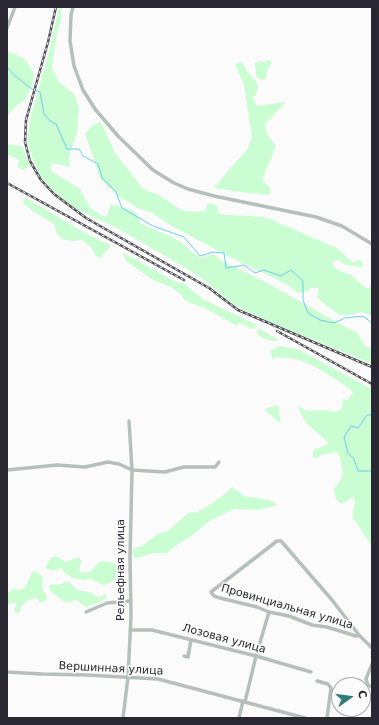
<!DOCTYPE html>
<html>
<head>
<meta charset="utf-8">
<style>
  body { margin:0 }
  #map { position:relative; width:379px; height:725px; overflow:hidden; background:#fbfbfb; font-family:"DejaVu Sans",sans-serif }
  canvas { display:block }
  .frame { position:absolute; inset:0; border:8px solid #292731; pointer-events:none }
  .north { position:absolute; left:331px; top:677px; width:40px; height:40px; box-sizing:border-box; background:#fbfbfb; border:1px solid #a7a6aa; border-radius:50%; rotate:76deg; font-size:11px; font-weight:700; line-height:16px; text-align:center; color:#292731 }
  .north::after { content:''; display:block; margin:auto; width:14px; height:18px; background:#327b78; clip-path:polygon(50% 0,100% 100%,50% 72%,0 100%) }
</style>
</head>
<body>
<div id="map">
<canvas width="379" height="725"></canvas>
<div class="frame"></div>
<div class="north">С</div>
</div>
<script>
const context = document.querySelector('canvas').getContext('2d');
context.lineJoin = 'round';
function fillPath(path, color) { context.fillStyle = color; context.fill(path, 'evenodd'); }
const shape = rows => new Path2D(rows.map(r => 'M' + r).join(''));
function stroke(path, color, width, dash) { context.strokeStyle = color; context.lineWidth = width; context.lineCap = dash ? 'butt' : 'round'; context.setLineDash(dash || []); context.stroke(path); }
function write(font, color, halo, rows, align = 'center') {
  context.font = font + ' "DejaVu Sans",sans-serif'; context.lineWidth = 3; context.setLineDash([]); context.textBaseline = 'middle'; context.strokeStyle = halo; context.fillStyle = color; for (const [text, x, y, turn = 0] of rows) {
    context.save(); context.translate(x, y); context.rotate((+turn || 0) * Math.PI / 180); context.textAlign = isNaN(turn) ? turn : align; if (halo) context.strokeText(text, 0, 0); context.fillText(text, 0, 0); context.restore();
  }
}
fillPath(shape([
  [59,7,62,7,61,20,57,33,52,68,59,82,74,94,79,108,77,134,69,155,70,167,51,163,51,171,80,189,90,208,106,218,111,204,131,210,137,214,141,224,165,234,181,242,192,252,201,258,213,254,222,261,265,282,358,334,365,346,372,348,372,364,265,320,234,305,201,278,184,267,119,229,78,210,58,195,46,183,40,175,32,158,27,140,31,115,48,55],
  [7,51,24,58,34,73,32,85,26,99,16,106,9,114,7,113],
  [269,60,272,62,267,71,266,78,263,80,258,78,256,76,255,63,261,61,264,62],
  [242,62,248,73,256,81,258,87,256,95,252,97,257,106,286,102,265,124,267,134,276,146,262,180,270,188,269,195,247,193,214,188,233,165,247,150,252,137,244,85,235,64],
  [101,122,115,153,143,189,159,195,181,210,194,212,205,211,208,203,214,204,218,207,217,214,265,217,337,248,352,262,361,260,363,267,346,265,338,260,332,261,336,269,351,275,367,289,372,286,372,316,361,312,349,315,340,315,324,304,317,297,319,288,313,287,307,291,298,293,286,284,228,256,168,224,151,212,140,209,129,202,122,199,101,180,85,134,92,126],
  [7,144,23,147,30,166,23,170,18,167,19,160,7,154],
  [26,198,84,232,111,246,104,253,102,259,95,255,91,247,82,240,74,241,62,239,56,232,54,224,34,212,23,203],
  [122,252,176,282,183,283,204,300,257,325,253,329,239,323,237,326,203,307,193,304,184,300,182,295,171,287,153,280,126,261],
  [257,329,260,329,279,340,273,341,265,339,257,334],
  [279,346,297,349,372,389,372,546,352,516,355,500,353,497,341,504,336,499,334,489,343,476,341,462,338,452,323,454,317,458,313,458,313,450,327,445,328,442,306,423,297,406,308,411,325,410,335,412,342,409,343,399,348,400,353,392,340,382,314,366,297,359,276,357,273,360,270,351],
  [278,405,281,424,267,412,265,409],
  [232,487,244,496,269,500,278,505,258,510,234,509,209,521,190,537,178,544,167,553,153,553,141,557,134,558,133,549,134,548,142,546,159,533,168,531,189,512,196,513,206,507,224,495],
  [56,556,66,562,79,557,82,562,78,569,82,573,90,572,100,561,110,562,116,564,117,574,114,581,104,585,90,579,83,580,73,578,64,573,62,568,54,571,45,568,49,561,52,557],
  [33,571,35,571,42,576,43,590,46,594,47,599,44,602,40,602,36,598,30,599,22,605,19,613,16,613,14,612,16,604,13,602,7,605,7,592,9,592,14,589,19,590,24,588],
  [68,581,77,590,90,592,99,598,105,594,107,597,100,602,86,607,76,600,66,603,50,591,49,587,50,585,62,584]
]), '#cafdd1');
stroke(shape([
  [7,67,15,76,32,89,40,92,44,114,50,121,56,124,67,149,79,149,83,156,98,164,102,178,116,192,122,208,153,226,184,237,200,256,213,252,224,253,226,268,244,265,255,273,264,270,281,276,291,270,303,281,303,300,308,313,320,320,334,323,345,318,363,316,372,323],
  [372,415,367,415,358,428,351,426,344,437,348,453,354,459,358,471,372,471]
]), '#69cfec', 1);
stroke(shape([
  [73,7,71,15,70,41,74,66,83,90,95,109,118,136,153,170,174,183,188,189,214,196,316,217,342,226,372,244],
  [7,28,15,7],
  [7,470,57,465,85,467,108,462,119,464,132,470,165,472,184,467,215,467,219,462],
  [86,612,107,603,131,601],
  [130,630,152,630,256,656,311,672],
  [359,635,356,636,327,627,312,625,289,616,269,612,257,607,216,597,213,595,211,592,277,541,281,541,332,600,359,635,372,648],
  [184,656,188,657,191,640],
  [372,664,366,679,368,685,372,687],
  [7,672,42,674,87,675,158,679,305,718],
  [317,681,328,684,331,688,327,718],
  [245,702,256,656,269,612],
  [123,718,128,677,131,616,130,558,132,470,129,421],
  [239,718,243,701]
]), '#b4c0b9', 3.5);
const rail = shape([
  [56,7,48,42,26,120,25,142,30,161,41,180,54,194,86,218,209,288,238,310,372,367],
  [7,183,184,280],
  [277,331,372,384]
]);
stroke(rail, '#525058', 2.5);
stroke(rail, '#fbfbfb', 1, [3]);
write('11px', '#292731', '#fbfbfb', [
  ["Рельефная улица",121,570,-90],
  ["Провинциальная улица",287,607,16],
  ["Лозовая улица",224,639,15],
  ["Вершинная улица",111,669,3]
]);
</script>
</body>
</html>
